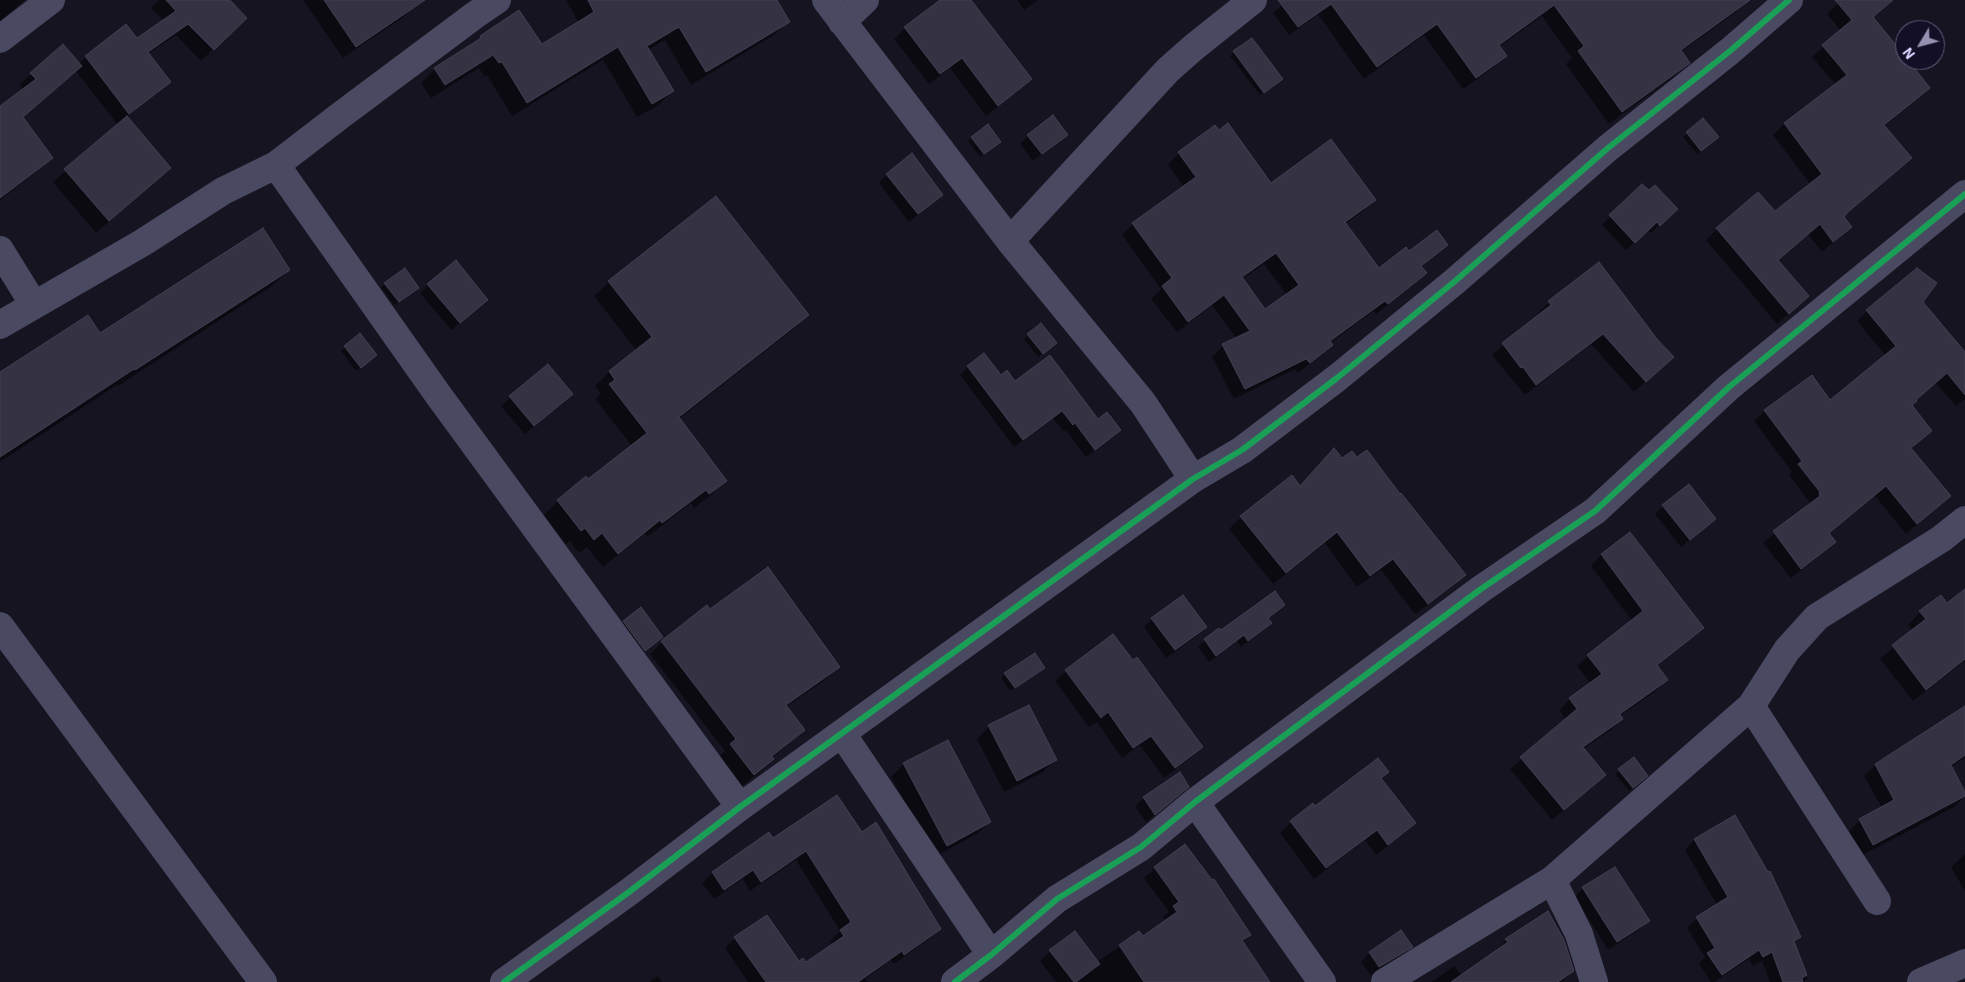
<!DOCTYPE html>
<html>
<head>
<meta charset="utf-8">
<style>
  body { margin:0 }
  #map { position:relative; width:1965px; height:982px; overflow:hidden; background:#161421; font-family:"IBM Plex Sans",sans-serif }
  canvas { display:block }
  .north { position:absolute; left:1895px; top:20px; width:50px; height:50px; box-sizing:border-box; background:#130f26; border:1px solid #625e7d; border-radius:50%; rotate:233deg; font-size:14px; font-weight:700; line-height:20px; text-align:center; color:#d9d4ff }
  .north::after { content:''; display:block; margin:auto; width:18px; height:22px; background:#9591b1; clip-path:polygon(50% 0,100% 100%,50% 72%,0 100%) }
</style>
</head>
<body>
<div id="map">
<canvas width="1965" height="982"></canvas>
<div class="north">N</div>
</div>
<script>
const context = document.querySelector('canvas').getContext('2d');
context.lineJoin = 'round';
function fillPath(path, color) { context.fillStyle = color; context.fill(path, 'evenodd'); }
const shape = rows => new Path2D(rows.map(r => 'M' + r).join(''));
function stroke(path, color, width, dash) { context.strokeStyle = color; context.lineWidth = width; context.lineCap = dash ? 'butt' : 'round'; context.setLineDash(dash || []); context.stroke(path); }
fillPath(shape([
  [0,0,25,0,0,21],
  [159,0,228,0,245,18,201,61,176,35,148,54,169,81,157,93,126,117,170,168,96,233,53,182,118,125,75,70,22,118,52,158,40,169,0,200,0,108,24,90,19,85,31,74,79,64,86,57,137,40,164,21,151,8],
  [303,0,410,0,414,6,402,18,343,58],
  [566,0,776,0,788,21,774,35,691,85,665,40,648,50,673,90,659,105,637,117,603,60,512,116,487,75,485,77,479,68,431,98,421,83,435,69,476,43,481,37,541,46,579,23],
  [942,0,970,0,1030,79,1019,90,986,116,950,68,929,84,894,39,905,28],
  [1017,0,1038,0,1024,10],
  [1288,0,1320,0,1326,9,1336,0,1748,0,1736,12,1681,52,1689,62,1676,75,1609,124,1566,64,1572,58,1542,16,1499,47,1505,55,1493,68,1463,89,1424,35,1364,79,1318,14,1289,35,1273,13],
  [1842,0,1893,0,1872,18,1929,88,1884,127,1910,158,1843,217,1851,227,1822,252,1808,234,1777,261,1797,307,1777,324,1706,240,1717,229,1775,213,1811,185,1773,135,1784,124,1836,85,1812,57,1841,31,1827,14],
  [1251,39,1277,83,1260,95,1230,56],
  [1703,120,1713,141,1697,154,1683,137],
  [1215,127,1271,184,1374,200,1363,211,1345,224,1379,270,1409,253,1446,245,1421,267,1426,273,1414,284,1376,314,1374,311,1330,343,1332,345,1320,356,1298,373,1295,369,1234,399,1212,357,1223,346,1237,339,1212,305,1177,332,1151,299,1161,289,1122,235,1133,224,1184,187,1168,165,1179,153],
  [1264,264,1287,295,1265,311,1242,279],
  [1066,134,1033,161,1020,144,1028,136],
  [971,138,996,145,980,157,968,141],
  [887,174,942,195,909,222,879,183],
  [1642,185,1649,192,1676,209,1651,233,1648,230,1626,250,1602,225],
  [716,198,808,315,793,329,679,419,726,480,711,495,694,508,691,503,647,537,645,533,603,567,587,547,579,553,570,541,566,544,544,515,558,501,588,480,632,446,595,399,601,394,595,386,609,372,637,351,594,296,609,282],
  [289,270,272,286,118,386,117,385,0,462,0,374,99,335],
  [385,284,414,291,394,305,381,287],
  [428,285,478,308,451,330,420,293],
  [1549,302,1661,367,1634,392,1591,344,1525,395,1492,355,1540,315,1538,313],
  [1921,302,1965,354,1965,399,1956,406,1936,383,1910,406,1931,431,1911,449,1949,496,1906,534,1875,496,1828,534,1834,542,1824,552,1791,578,1763,543,1810,503,1789,475,1792,472,1754,421,1765,411,1829,401,1886,356,1857,321,1867,311],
  [1041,325,1051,347,1038,357,1024,339],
  [345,347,372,359,356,371,341,351],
  [548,365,563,402,525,434,501,406],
  [968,367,1015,383,1119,430,1086,457,1066,430,1064,432,1053,418,1014,447,960,375],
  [1341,460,1400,496,1464,575,1452,587,1415,614,1381,570,1357,587,1325,543,1273,584,1229,529,1241,517,1299,487],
  [1663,506,1715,519,1681,547,1655,514],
  [1630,534,1702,628,1657,666,1667,680,1656,691,1620,716,1622,719,1611,730,1583,749,1604,775,1552,820,1510,769,1566,720,1559,710,1570,699,1591,684,1577,666,1588,656,1632,621,1591,566,1601,555],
  [1965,591,1965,661,1913,701,1880,659,1913,631,1908,625,1920,612,1941,596,1947,604],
  [707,607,709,610,838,667,826,679,786,707,804,730,772,758,773,759,761,771,742,786,719,756,725,751,650,654,662,642],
  [1152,619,1205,627,1197,636,1166,658,1144,627],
  [1267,619,1271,623,1264,630,1241,647,1237,641,1209,662,1198,647,1219,629,1221,632],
  [624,622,661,637,636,658,616,630],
  [1113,635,1202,747,1191,757,1164,778,1140,745,1122,758,1097,722,1089,727,1055,681,1066,671],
  [1044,668,1010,691,1001,678,1005,674],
  [1965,708,1965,758,1951,767,1965,796,1954,807,1861,856,1849,831,1860,820,1882,808,1864,776,1876,765],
  [989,726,1055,760,1043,772,1004,792,977,739],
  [1633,759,1642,779,1629,791,1615,774],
  [904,764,990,822,977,834,934,857,891,777],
  [1380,779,1414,823,1403,834,1376,855,1365,840,1314,879,1280,833,1291,822,1315,807],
  [1188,786,1146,822,1135,806,1144,798],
  [1735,816,1800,936,1794,943,1807,979,1804,982,1770,982,1762,961,1753,966,1749,959,1714,982,1711,982,1699,964,1705,957,1687,928,1697,918,1717,905,1685,850,1694,840],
  [769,834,773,840,861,834,939,929,929,939,894,964,891,960,865,979,868,982,748,982,725,948,735,938,798,963,805,963,833,945,830,941,840,931,796,860,750,891,743,879,714,899,702,883,712,873],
  [1185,846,1249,934,1242,942,1269,982,1056,982,1040,961,1050,951,1097,962,1139,933,1143,938,1166,921,1163,917,1169,912,1144,878,1155,868],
  [1965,854,1965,891,1951,867],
  [1615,868,1648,921,1640,929,1608,950,1575,897,1583,888],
  [1401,932,1411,947,1403,955,1370,975,1361,962,1369,953],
  [1506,940,1573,971,1562,982,1432,982,1454,966,1462,976,1496,952,1495,951],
  [658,976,662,982,649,982]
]), '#0007');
const building = shape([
  [166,0,230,0,247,18,214,50,188,24,148,52,171,82,129,114,85,56,126,24,137,38,176,11,166,0],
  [324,0,425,0,356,47,324,0],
  [588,0,777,0,790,22,706,72,679,27,647,46,674,91,652,104,618,47,527,103,502,62,499,63,493,55,445,85,434,68,481,38,480,36,519,10,542,44,594,12,588,0],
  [940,0,971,0,1032,79,998,106,962,58,940,74,904,27,940,0],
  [1278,0,1750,0,1681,50,1690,63,1622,112,1578,51,1584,46,1554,5,1499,45,1507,56,1476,78,1437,24,1377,67,1331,4,1298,27,1278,0],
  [1835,0,1893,0,1873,17,1905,56,1905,60,1908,60,1930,88,1884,125,1912,158,1848,212,1844,217,1852,227,1833,242,1820,224,1778,260,1809,296,1789,314,1716,228,1758,192,1775,211,1822,174,1784,123,1847,75,1822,45,1852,20,1835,0],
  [1252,38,1283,79,1264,93,1233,51,1252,38],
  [63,44,82,66,23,117,53,158,0,198,0,106,36,79,30,73,63,44],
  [1053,115,1068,135,1042,154,1027,135,1053,115],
  [127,116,171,168,109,221,64,169,127,116],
  [1703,118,1719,137,1701,151,1686,132,1703,118],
  [1228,123,1271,183,1331,139,1376,200,1345,222,1379,268,1406,247,1409,251,1437,230,1448,245,1421,266,1427,273,1388,304,1385,301,1330,341,1333,345,1310,363,1306,359,1245,389,1222,344,1250,331,1224,295,1188,322,1162,286,1172,278,1132,223,1196,177,1178,152,1215,125,1219,130,1228,123],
  [1276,253,1299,285,1265,309,1242,277,1276,253],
  [988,124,1001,142,984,154,971,137,988,124],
  [912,153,943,195,918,214,886,174,912,153],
  [1642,184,1649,190,1655,185,1678,209,1660,226,1657,222,1635,243,1609,215,1642,184],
  [716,196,809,315,679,417,727,481,709,494,706,490,662,523,660,520,618,554,602,533,594,540,585,528,581,531,557,500,586,476,588,479,647,433,609,384,615,380,609,371,652,337,608,281,716,196],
  [263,228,290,270,135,370,134,369,0,457,0,372,88,315,100,333,263,228],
  [456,260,488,300,460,323,427,284,456,260],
  [1599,262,1657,339,1674,357,1646,382,1603,334,1536,385,1523,367,1521,368,1502,343,1551,305,1548,301,1599,262],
  [405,268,419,288,399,302,384,283,405,268],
  [1917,268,1937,283,1923,302,1965,352,1965,395,1947,373,1916,400,1917,401,1912,405,1932,431,1911,448,1951,496,1917,524,1886,486,1829,533,1836,542,1801,569,1773,531,1820,496,1819,493,1820,492,1798,464,1802,461,1764,410,1812,375,1830,400,1896,346,1866,310,1917,268],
  [1041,323,1057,343,1043,354,1027,334,1041,323],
  [360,333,377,355,361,368,344,346,360,333],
  [984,353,1001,375,1007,370,1015,381,1050,355,1098,419,1107,412,1121,430,1095,450,1075,423,1073,425,1062,411,1023,440,967,366,984,353],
  [548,364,573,394,534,426,509,396,548,364],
  [1334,448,1342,458,1352,451,1357,457,1367,450,1400,494,1401,493,1466,575,1428,604,1393,559,1370,576,1337,532,1286,573,1240,516,1292,475,1300,486,1334,448],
  [1689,484,1716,519,1690,540,1662,505,1689,484],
  [1630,532,1704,628,1657,665,1668,680,1620,714,1623,719,1583,747,1606,775,1564,810,1520,757,1577,709,1569,698,1602,674,1587,655,1643,611,1601,554,1630,532],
  [768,567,840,667,786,705,805,730,772,756,774,759,754,775,730,744,736,739,661,641,707,605,710,609,768,567],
  [1965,589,1965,659,1926,690,1892,645,1926,619,1919,611,1941,595,1947,603,1965,589],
  [1275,591,1285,605,1268,618,1272,623,1248,641,1244,635,1216,656,1204,639,1219,628,1221,630,1275,591],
  [1183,595,1207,627,1175,650,1151,618,1183,595],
  [641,607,663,637,645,651,623,621,641,607],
  [1113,634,1133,660,1137,657,1203,747,1175,768,1151,736,1133,748,1108,712,1101,718,1065,670,1113,634],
  [1035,653,1045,668,1015,688,1004,673,1035,653],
  [1029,705,1057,760,1017,781,988,725,1029,705],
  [1965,706,1965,755,1951,765,1965,792,1965,796,1873,845,1859,819,1894,800,1875,764,1965,706],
  [948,740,991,822,947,846,903,763,948,740],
  [1634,757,1648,776,1633,788,1618,769,1634,757],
  [1378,758,1389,772,1381,778,1416,823,1388,845,1377,830,1326,868,1290,821,1313,803,1315,806,1378,758],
  [1180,772,1189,787,1155,815,1143,797,1180,772],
  [837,795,862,832,876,822,941,929,904,955,902,951,858,982,766,982,734,937,767,915,799,961,803,958,806,962,844,936,840,930,851,922,806,851,761,882,753,870,724,890,712,872,769,832,773,838,837,795],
  [1735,815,1768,872,1770,871,1801,937,1794,941,1807,975,1802,978,1803,982,1783,982,1772,952,1763,957,1759,950,1722,975,1707,953,1715,948,1696,917,1728,897,1694,839,1735,815],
  [1185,844,1212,880,1214,879,1251,935,1242,940,1270,982,1144,982,1119,945,1139,931,1143,936,1177,912,1173,906,1179,902,1154,867,1185,844],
  [1615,867,1650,921,1617,942,1582,887,1615,867],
  [1548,911,1564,940,1574,971,1558,982,1451,982,1508,942,1505,939,1548,911],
  [1401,930,1413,947,1379,967,1369,952,1401,930],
  [1075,931,1100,964,1076,982,1074,982,1049,950,1075,931]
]);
fillPath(building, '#343243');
stroke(building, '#433f54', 1);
stroke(shape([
  [826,0,1010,241,1143,403,1193,479],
  [842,22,865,0],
  [0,39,51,0],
  [276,165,439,396,740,807],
  [1010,241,1168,70,1194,47,1253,0],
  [0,250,34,305],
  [0,325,142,243,223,191,276,165,341,115,475,15,497,0],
  [0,626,263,982],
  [1751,706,1877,901],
  [843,735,991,955],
  [1195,802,1322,982],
  [1552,880,1579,934,1594,982],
  [504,982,629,892,740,807,1193,479,1242,450,1337,378,1454,282,1608,148,1730,51,1789,0],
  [955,982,991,955,1057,899,1141,847,1195,802,1481,589,1595,511,1729,387,1965,194],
  [1385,982,1552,880,1751,706,1787,650,1817,617,1941,539,1965,520],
  [1921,982,1965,963]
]), '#4a4962', 28);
stroke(shape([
  [504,982,629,892,740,807,1193,479,1242,450,1337,378,1454,282,1608,148,1730,51,1789,0],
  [955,982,991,955,1057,899,1141,847,1195,802,1481,589,1595,511,1729,387,1965,194]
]), '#1a9f57', 6);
</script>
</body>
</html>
